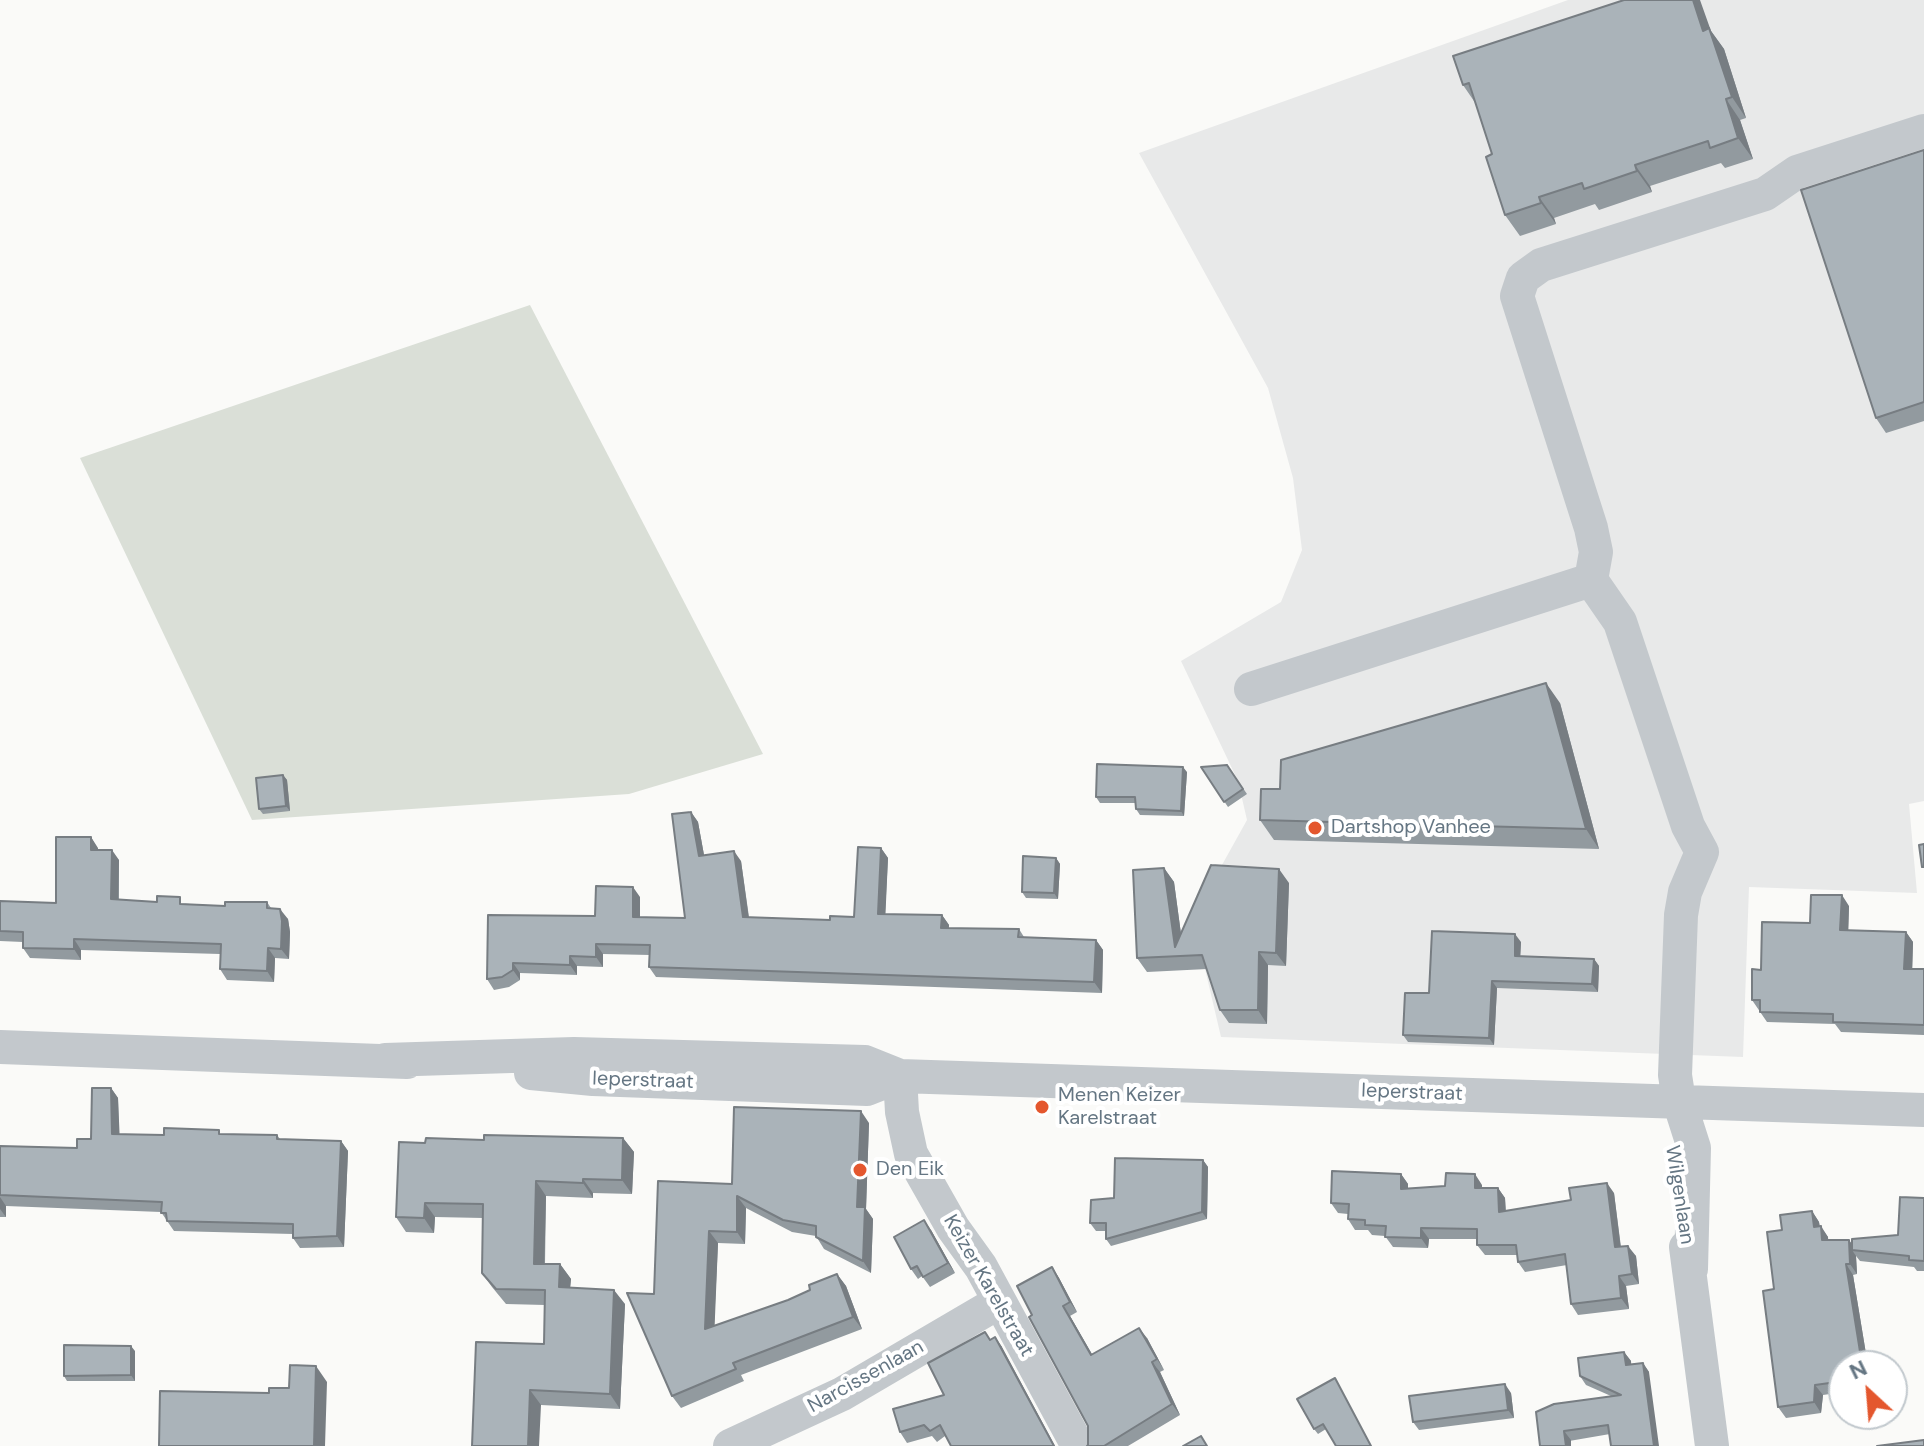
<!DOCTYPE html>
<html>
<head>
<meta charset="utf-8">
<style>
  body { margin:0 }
  #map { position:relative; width:1924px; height:1446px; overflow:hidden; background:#fafaf8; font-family:"DM Sans",sans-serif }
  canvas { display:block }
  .north { position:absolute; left:1828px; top:1350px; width:80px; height:80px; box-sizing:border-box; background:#fff; border:2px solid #c1c8cd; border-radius:50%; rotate:334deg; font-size:22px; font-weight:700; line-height:32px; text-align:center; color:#657683 }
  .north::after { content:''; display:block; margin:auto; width:28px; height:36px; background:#e4572e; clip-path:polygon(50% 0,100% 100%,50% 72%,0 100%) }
</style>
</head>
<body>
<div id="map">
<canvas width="1924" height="1446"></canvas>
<div class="north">N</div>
</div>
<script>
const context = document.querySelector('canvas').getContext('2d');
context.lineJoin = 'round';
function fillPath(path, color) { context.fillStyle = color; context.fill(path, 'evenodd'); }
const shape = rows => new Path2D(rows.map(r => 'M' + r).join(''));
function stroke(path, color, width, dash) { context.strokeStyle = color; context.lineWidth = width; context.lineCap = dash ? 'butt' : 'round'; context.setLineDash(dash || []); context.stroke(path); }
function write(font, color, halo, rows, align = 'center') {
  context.font = font + ' "DM Sans",sans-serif'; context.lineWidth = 8; context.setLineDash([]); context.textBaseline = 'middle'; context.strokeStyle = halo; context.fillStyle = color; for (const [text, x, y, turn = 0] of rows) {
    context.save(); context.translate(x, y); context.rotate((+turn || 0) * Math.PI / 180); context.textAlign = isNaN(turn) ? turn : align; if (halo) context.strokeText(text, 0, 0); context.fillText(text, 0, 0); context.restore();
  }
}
fillPath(shape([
  [1568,0,1924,0,1924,801,1909,804,1917,893,1749,887,1743,1057,1221,1037,1197,935,1203,899,1247,820,1238,781,1181,661,1281,602,1302,550,1293,478,1268,388,1139,153]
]), '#e8e9e9');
fillPath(shape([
  [530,305,763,754,629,794,252,820,80,458]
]), '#dadfd7');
stroke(shape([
  [1251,689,1591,580],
  [0,1047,407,1062],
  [385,1060,574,1054,865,1062,900,1076,1924,1110],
  [531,1073,593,1079,867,1089,900,1076],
  [900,1076,902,1112,911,1154,953,1228,981,1267,1078,1446],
  [1686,1247,1712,1446],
  [1691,1269,1694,1148,1679,1101,1675,1075,1681,915,1685,892,1702,852,1688,826,1620,622,1591,580,1596,552,1591,528,1517,296,1523,278,1541,265,1765,194,1797,172,1924,131],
  [730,1446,842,1394,999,1302]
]), '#c3c8cc', 34);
fillPath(shape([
  [1711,31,1724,49,1746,118,1740,120,1753,159,1725,168,1721,163,1650,186,1652,192,1599,210,1595,204,1554,218,1556,224,1520,236,1505,215,1492,154,1476,104,1463,85,1453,56],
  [1924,150,1924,421,1886,433,1876,418],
  [1560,703,1599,849,1274,840,1260,820,1280,789],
  [1227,765,1247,794,1228,807,1201,767],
  [1187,772,1184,816,1140,815,1136,809,1136,803,1100,803,1096,797],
  [283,775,287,780,290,811,263,814,259,809],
  [691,812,698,822,704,855,741,861,749,917,830,920,854,917,881,848,888,858,885,914,942,915,949,925,949,928,1019,929,1024,937,1096,940,1103,950,1102,993,656,977,649,967,650,955,603,954,603,967,577,966,577,975,520,973,520,980,509,987,494,990,487,979,595,916,640,897,640,917,685,918],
  [91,837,98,850,119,860,119,900,225,906,267,902,271,908,288,919,290,932,289,959,275,958,274,982,227,980,220,969,220,954,81,950,81,960,30,958,23,948,23,942,0,941,0,901,56,903],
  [1056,858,1060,864,1058,899,1026,898,1022,892],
  [1164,868,1174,882,1181,934,1289,883,1286,966,1268,965,1267,1024,1229,1023,1220,1010,1207,969,1147,972,1137,958],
  [1849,906,1848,931,1906,932,1913,942,1912,969,1924,969,1924,1035,1841,1032,1835,1024,1767,1022,1752,1000,1761,970,1810,923],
  [1521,942,1520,956,1594,959,1599,966,1598,992,1497,988,1494,1045,1408,1042,1403,1035,1429,993],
  [111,1088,118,1098,119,1134,164,1135,221,1134,277,1135,280,1139,341,1141,348,1151,344,1247,300,1248,293,1238,293,1234,174,1231,161,1212,6,1206,6,1217,0,1217,0,1146,77,1148,91,1139],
  [869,1123,866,1209,873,1219,871,1273,824,1249,816,1236,792,1232,746,1208,745,1244,718,1243,714,1326,788,1300,810,1290,837,1274,846,1286,862,1329,741,1375,744,1381,681,1408,672,1396,654,1294,732,1184],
  [623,1138,634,1152,632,1194,593,1193,593,1198,546,1196,545,1264,560,1264,571,1279,570,1287,625,1304,620,1409,541,1405,472,1446,544,1344,545,1305,506,1304,492,1287,482,1273,483,1218,435,1217,434,1233,406,1232,396,1217,425,1143],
  [1203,1160,1208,1167,1207,1219,1111,1246,1106,1239,1106,1231,1096,1231,1090,1223,1114,1198],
  [1401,1174,1408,1184,1408,1189,1482,1185,1482,1188,1498,1188,1505,1198,1506,1211,1614,1193,1621,1247,1636,1256,1639,1284,1626,1286,1629,1309,1578,1315,1571,1304,1567,1265,1525,1272,1518,1262,1517,1255,1485,1255,1477,1245,1477,1239,1429,1239,1428,1248,1393,1247,1385,1236,1372,1235,1368,1230,1355,1230,1348,1219,1348,1214,1338,1213,1331,1203],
  [1924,1198,1924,1271,1917,1271,1914,1267,1860,1261,1856,1256,1857,1274,1853,1275,1868,1366,1844,1366,1844,1392,1823,1395,1821,1413,1786,1418,1778,1407,1774,1289,1782,1230,1812,1211,1819,1222,1820,1227,1828,1237,1828,1240,1849,1240,1852,1245,1898,1235],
  [931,1230,955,1273,930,1287,922,1276,918,1279,911,1269],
  [1052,1267,1059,1278,1077,1312,1070,1316,1092,1354,1147,1338,1164,1370,1160,1372,1180,1415,1128,1446,1087,1446,1088,1445,1088,1426,1032,1315],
  [995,1337,1002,1347,945,1436,937,1442,932,1436,907,1443,900,1432,944,1395,991,1339],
  [135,1351,135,1381,67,1381,64,1376],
  [1624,1352,1631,1361,1631,1364,1643,1363,1649,1372,1610,1434,1540,1446,1611,1396,1586,1385,1580,1376],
  [1339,1384,1326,1429,1318,1434,1314,1429],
  [1511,1393,1514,1418,1419,1430,1413,1422]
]), '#929a9f');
fillPath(shape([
  [1693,0,1700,0,1711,31,1724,49,1746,118,1732,97,1703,31],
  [1726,99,1740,120,1753,159,1738,138],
  [1635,165,1650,186,1652,192,1637,171],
  [1539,197,1554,218,1556,224,1541,203],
  [1546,683,1560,703,1599,849,1586,829],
  [1183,767,1187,772,1184,816,1181,811],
  [283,775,287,780,290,811,286,806],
  [691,812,698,822,706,866,699,856],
  [91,837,98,848,98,860,91,850],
  [881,848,888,858,885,924,878,914],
  [112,850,119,860,118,910,111,899],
  [734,851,741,861,750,927,743,917],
  [1056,858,1060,864,1058,899,1054,893],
  [1164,868,1174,882,1184,956,1175,947],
  [1279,869,1289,883,1286,966,1276,953],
  [633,887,640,897,640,927,633,917],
  [1842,895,1849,906,1848,941,1840,930],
  [280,909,288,919,290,932,289,959,281,949],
  [942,915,949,925,948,938,941,928],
  [1906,932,1913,942,1912,979,1904,969],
  [1515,934,1521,942,1520,964,1515,956],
  [74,939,81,950,81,960,74,949],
  [1096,940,1103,950,1102,993,1094,982],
  [596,944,603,954,603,967,596,957],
  [268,948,275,958,274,982,267,971],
  [1259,952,1268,965,1267,1024,1258,1010],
  [570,956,577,966,577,975,570,965],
  [1594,959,1599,966,1598,992,1592,984],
  [513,963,520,973,520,980,513,970],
  [1492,981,1497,988,1494,1045,1489,1038],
  [111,1088,118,1098,120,1144,112,1134],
  [861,1111,869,1123,866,1209,873,1219,871,1273,863,1261,857,1207],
  [623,1138,634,1152,632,1194,622,1180],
  [341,1141,348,1151,344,1247,337,1236],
  [1203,1160,1208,1167,1207,1219,1202,1212],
  [1401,1174,1408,1184,1408,1200,1401,1189],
  [1475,1174,1482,1185,1482,1198,1475,1188],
  [583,1179,593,1193,593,1198,583,1183],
  [536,1181,546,1196,544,1278,534,1264],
  [1607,1183,1614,1193,1622,1258,1615,1247],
  [1498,1188,1505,1198,1506,1223,1499,1212],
  [737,1196,746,1208,745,1244,737,1232],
  [0,1197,6,1206,6,1217,0,1209],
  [425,1203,435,1217,434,1233,424,1218],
  [1812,1211,1819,1222,1821,1238,1814,1227],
  [924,1220,931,1230,955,1273,948,1263],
  [1821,1226,1828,1237,1829,1251,1822,1240],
  [1421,1228,1429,1239,1428,1248,1421,1238],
  [709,1231,718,1243,714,1341,705,1329],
  [1849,1240,1856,1250,1852,1250,1856,1256,1857,1274,1850,1264],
  [1628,1246,1636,1256,1639,1284,1632,1274],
  [560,1264,571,1279,569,1301,559,1287],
  [1846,1264,1853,1275,1868,1366,1863,1366,1862,1364],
  [1052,1267,1059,1278,1077,1312,1070,1302],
  [837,1274,846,1286,862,1329,853,1317],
  [1619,1276,1626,1286,1629,1309,1621,1298],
  [614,1290,625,1304,620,1409,610,1394],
  [1063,1306,1070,1316,1098,1365,1091,1355],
  [1139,1328,1147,1338,1164,1370,1157,1359],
  [995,1337,1002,1347,1055,1446,1054,1446],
  [131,1346,135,1351,135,1381,131,1375],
  [1624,1352,1631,1361,1632,1374,1626,1365],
  [1152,1362,1160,1372,1180,1415,1172,1404],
  [1643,1363,1649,1372,1659,1446,1654,1446],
  [316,1366,327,1382,325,1446,314,1446],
  [1505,1384,1511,1393,1514,1418,1508,1410],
  [1815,1385,1823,1395,1821,1413,1814,1402],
  [530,1390,541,1405,539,1446,528,1446],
  [1564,1431,1571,1440,1571,1446,1566,1446]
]), '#777d82');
const building = shape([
  [1624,0,1693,0,1703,31,1709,28,1732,97,1726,99,1738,138,1710,148,1708,141,1635,165,1637,171,1584,189,1582,183,1539,197,1541,203,1505,215,1486,157,1492,154,1469,83,1463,85,1453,56,1624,0],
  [1924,150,1924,402,1876,418,1801,190,1924,150],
  [1546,683,1586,829,1260,820,1261,789,1280,789,1281,760,1546,683],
  [1097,764,1183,767,1181,811,1136,809,1135,797,1096,797,1097,764],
  [1227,765,1243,789,1224,802,1201,767,1227,765],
  [283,775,286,806,259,809,256,778,283,775],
  [691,812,699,856,734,851,743,917,830,920,830,916,854,917,858,847,881,848,878,914,942,915,941,928,1019,929,1018,937,1096,940,1094,982,649,967,650,945,596,944,596,957,570,956,570,965,513,963,513,970,502,977,487,979,488,915,595,916,596,886,633,887,633,917,685,918,672,814,691,812],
  [56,837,91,837,91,850,112,850,111,899,157,902,157,896,180,897,180,904,225,906,225,902,267,902,267,908,280,909,282,921,281,949,268,948,267,971,220,969,221,944,74,939,74,949,23,948,23,932,0,931,0,901,56,903,56,837],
  [1924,844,1924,867,1922,867,1919,845,1924,844],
  [1023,856,1056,858,1054,893,1022,892,1023,856],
  [1211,865,1279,869,1276,953,1259,952,1258,1010,1220,1010,1202,955,1137,958,1133,870,1164,868,1175,947,1211,865],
  [1811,895,1842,895,1840,930,1906,932,1904,969,1924,969,1924,1025,1833,1022,1833,1014,1760,1012,1760,1000,1752,1000,1752,969,1761,970,1762,922,1810,923,1811,895],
  [1432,931,1515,934,1515,956,1594,959,1592,984,1492,981,1489,1038,1403,1035,1405,993,1429,993,1432,931],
  [92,1088,111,1088,112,1134,164,1135,164,1128,219,1130,219,1134,277,1135,277,1139,341,1141,337,1236,293,1238,293,1224,167,1221,166,1213,161,1213,162,1202,0,1195,0,1146,77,1148,77,1139,91,1139,92,1088],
  [734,1107,861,1111,857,1207,865,1207,863,1261,816,1237,816,1226,783,1220,737,1196,737,1232,709,1231,705,1329,788,1300,810,1290,809,1285,837,1274,853,1317,733,1363,736,1369,672,1396,627,1293,654,1294,658,1181,732,1184,734,1107],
  [484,1135,623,1138,622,1180,583,1179,583,1183,536,1181,534,1264,560,1264,559,1287,614,1290,610,1394,530,1390,528,1446,472,1446,476,1342,544,1344,545,1290,496,1289,482,1273,483,1204,425,1203,424,1218,396,1217,399,1142,425,1143,426,1138,484,1140,484,1135],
  [1115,1158,1203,1160,1202,1212,1106,1239,1106,1223,1090,1223,1091,1200,1114,1198,1115,1158],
  [1332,1171,1401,1174,1401,1189,1445,1186,1446,1173,1475,1174,1475,1188,1498,1188,1499,1212,1571,1200,1569,1188,1607,1183,1615,1247,1628,1246,1632,1274,1619,1276,1621,1298,1571,1304,1565,1254,1518,1262,1516,1245,1477,1245,1477,1229,1421,1228,1421,1238,1385,1237,1386,1226,1365,1225,1365,1220,1348,1219,1349,1204,1331,1203,1332,1171],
  [1900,1197,1924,1198,1924,1261,1909,1260,1909,1256,1852,1250,1852,1239,1898,1235,1900,1197],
  [1812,1211,1814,1227,1821,1226,1822,1240,1849,1240,1850,1264,1846,1264,1862,1364,1844,1366,1844,1381,1815,1385,1814,1402,1778,1407,1763,1291,1774,1289,1767,1232,1782,1230,1780,1215,1812,1211],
  [924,1220,948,1263,923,1277,917,1266,911,1269,894,1237,924,1220],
  [1052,1267,1070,1302,1063,1306,1091,1355,1139,1328,1157,1359,1152,1362,1172,1404,1104,1446,1087,1446,1088,1445,1088,1426,1029,1317,1032,1315,1017,1286,1052,1267],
  [985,1332,990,1340,995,1337,1054,1446,951,1446,940,1425,930,1431,924,1425,900,1432,893,1409,944,1395,928,1363,985,1332],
  [64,1345,131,1346,131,1375,64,1376,64,1345],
  [1624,1352,1626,1365,1643,1363,1654,1446,1611,1446,1608,1425,1564,1431,1566,1446,1540,1446,1536,1412,1554,1404,1621,1395,1580,1376,1578,1358,1624,1352],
  [290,1365,316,1366,314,1446,159,1446,160,1391,269,1393,269,1388,289,1388,290,1365],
  [1335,1378,1371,1446,1336,1446,1323,1424,1314,1429,1297,1399,1335,1378],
  [1505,1384,1508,1410,1413,1422,1409,1396,1505,1384],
  [1201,1436,1207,1446,1183,1446,1201,1436],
  [1924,1440,1924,1446,1877,1446,1924,1440]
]);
fillPath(building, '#aab3b9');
stroke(building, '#777d82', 2);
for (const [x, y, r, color] of [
  [1315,828,8,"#e4572e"],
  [1042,1107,8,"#e4572e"],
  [860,1170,8,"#e4572e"]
]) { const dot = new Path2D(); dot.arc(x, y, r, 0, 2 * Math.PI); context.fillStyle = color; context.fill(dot); stroke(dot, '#fff', 3); }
write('20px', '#657683', '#fff', [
  ["Dartshop Vanhee",1331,828],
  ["Menen Keizer",1058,1096],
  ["Karelstraat",1058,1119],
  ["Den Eik",876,1170]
], 'left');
write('20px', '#657683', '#fff', [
  ["Ieperstraat",643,1081,2],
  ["Ieperstraat",1412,1093,2],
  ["Wilgenlaan",1679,1195,81],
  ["Keizer Karelstraat",988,1286,60],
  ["Narcissenlaan",866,1377,-29]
]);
</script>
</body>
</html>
